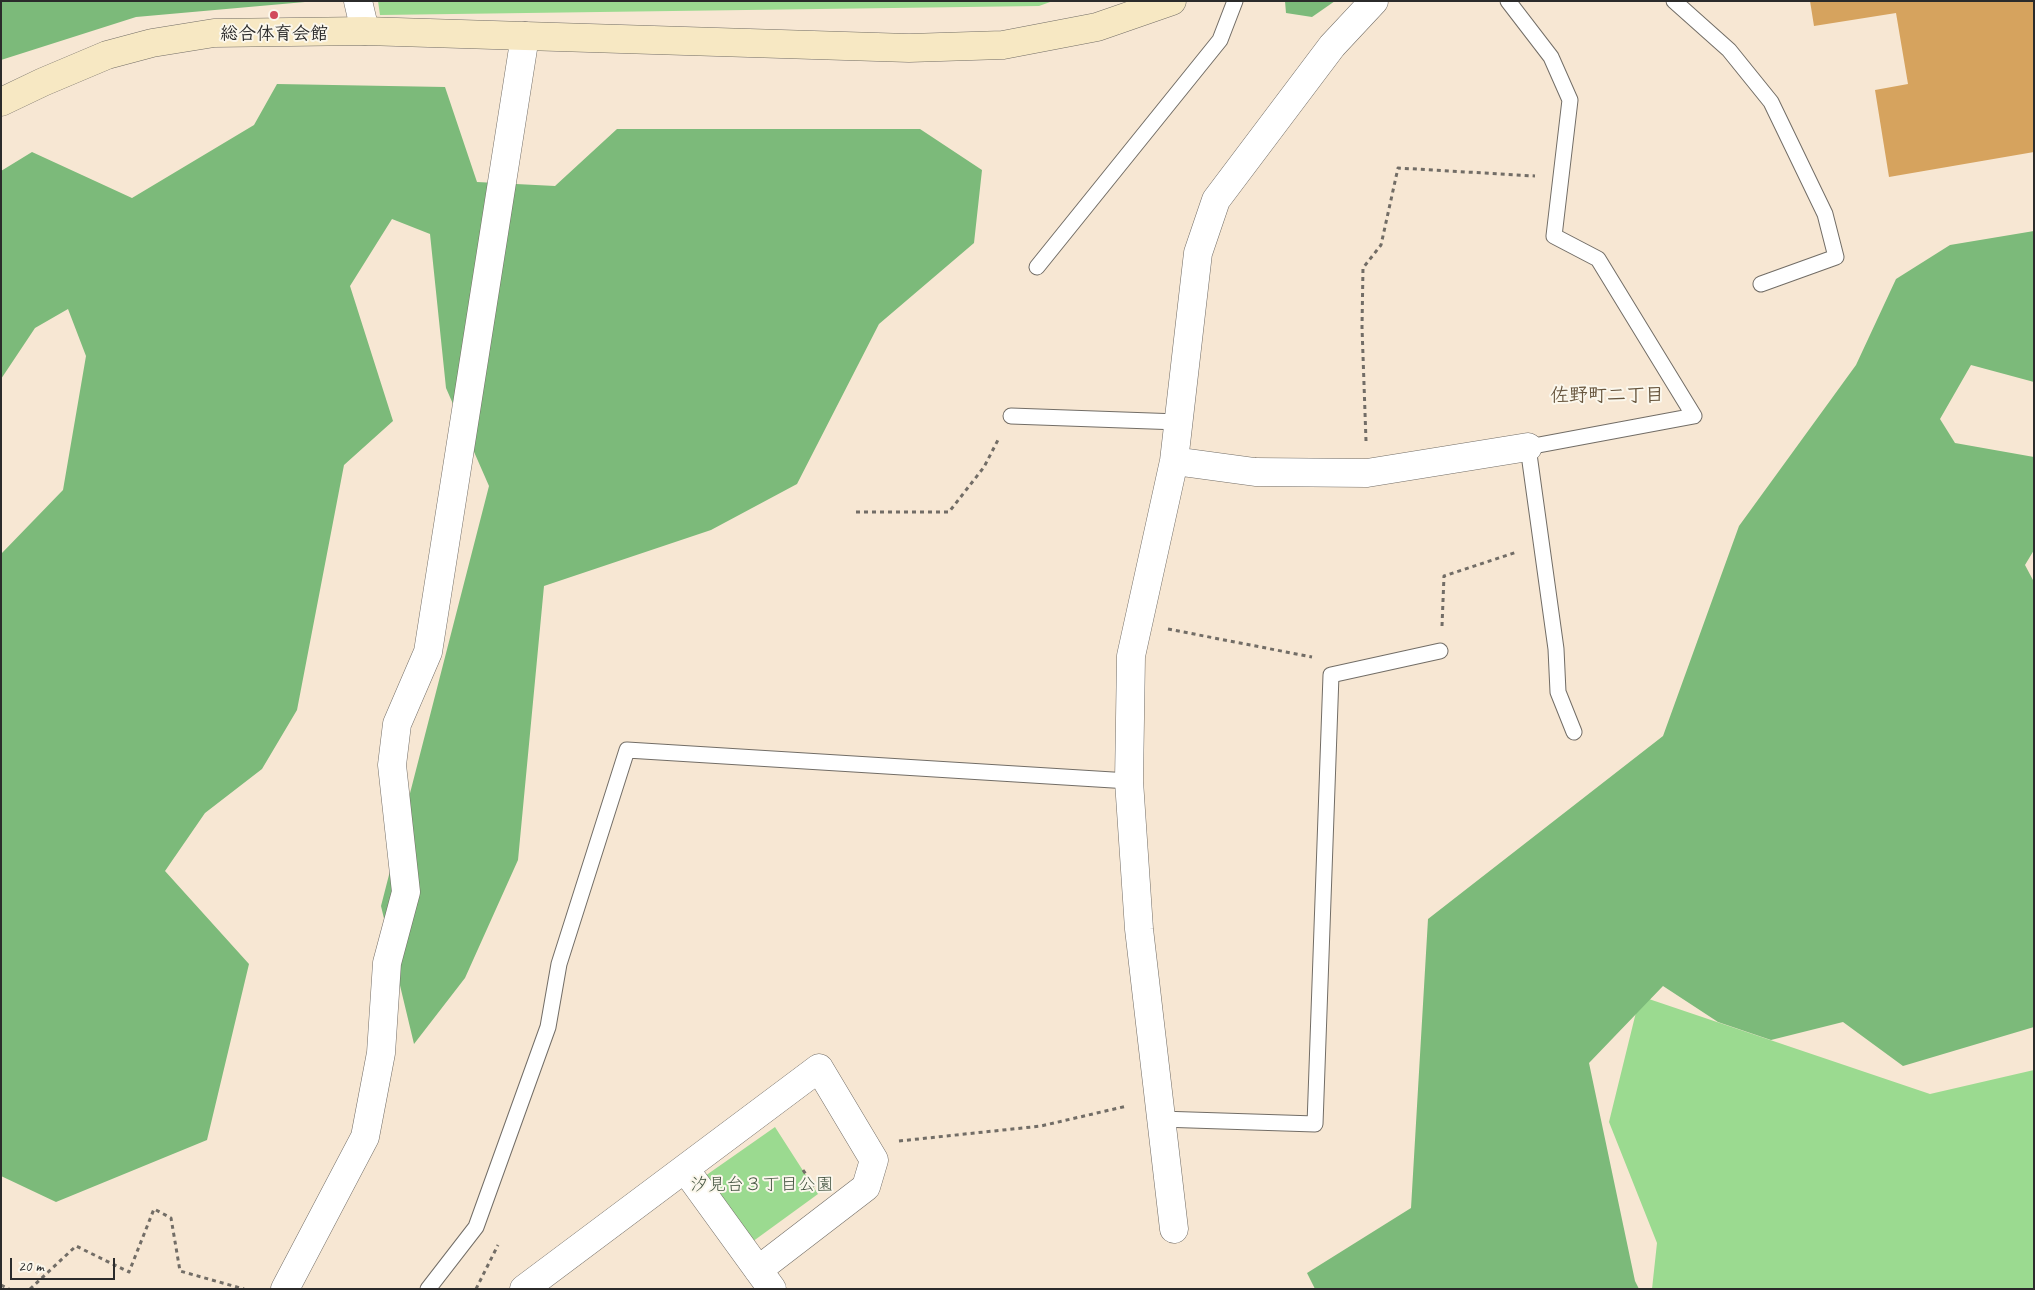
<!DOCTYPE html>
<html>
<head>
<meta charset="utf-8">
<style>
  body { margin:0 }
  #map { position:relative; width:2035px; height:1290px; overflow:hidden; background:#f7e7d3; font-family:Caveat,sans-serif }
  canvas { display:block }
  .frame { position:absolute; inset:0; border:2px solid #2b2b2b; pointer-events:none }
  .scale { position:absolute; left:10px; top:1258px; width:105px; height:22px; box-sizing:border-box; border:2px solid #2b2b2b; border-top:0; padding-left:6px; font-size:15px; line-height:18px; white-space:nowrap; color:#2b2b2b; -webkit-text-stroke:4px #fbf7ec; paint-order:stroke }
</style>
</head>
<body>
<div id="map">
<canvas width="2035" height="1290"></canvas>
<div class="frame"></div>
<div class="scale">20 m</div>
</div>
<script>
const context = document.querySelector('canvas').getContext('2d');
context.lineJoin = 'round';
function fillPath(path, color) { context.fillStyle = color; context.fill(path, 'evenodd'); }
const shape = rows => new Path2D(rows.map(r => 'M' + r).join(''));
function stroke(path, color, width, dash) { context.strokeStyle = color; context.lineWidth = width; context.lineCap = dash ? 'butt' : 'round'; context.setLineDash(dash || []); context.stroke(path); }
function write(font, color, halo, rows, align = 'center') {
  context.font = font + ' Caveat,"Klee One",sans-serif'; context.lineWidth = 4; context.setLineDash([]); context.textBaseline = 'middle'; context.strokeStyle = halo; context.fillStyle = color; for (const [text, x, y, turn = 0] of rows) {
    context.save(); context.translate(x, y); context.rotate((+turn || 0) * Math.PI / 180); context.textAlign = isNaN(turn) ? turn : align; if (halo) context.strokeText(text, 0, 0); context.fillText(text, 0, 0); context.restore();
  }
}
fillPath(shape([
  [378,1,1053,1,1039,6,380,15],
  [1640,996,1930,1094,2034,1070,2034,1289,1652,1289,1657,1243,1609,1122],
  [775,1127,818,1194,752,1242,705,1176]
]), '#9bda90');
fillPath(shape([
  [1,1,305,1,305,2,136,17,1,60],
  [1285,1,1335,1,1312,17,1286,13],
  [277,84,445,87,477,182,555,186,617,129,920,129,982,170,974,243,879,324,797,484,711,530,544,586,518,860,465,978,414,1044,381,906,489,486,446,388,430,234,392,219,350,286,393,421,344,465,297,710,262,769,205,813,165,871,249,964,207,1140,56,1202,1,1176,1,554,63,490,86,356,68,309,35,328,1,379,1,171,32,152,132,198,254,125],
  [2034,231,2034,382,1971,365,1940,419,1955,443,2034,457,2034,550,2025,565,2034,582,2034,1027,1903,1066,1843,1022,1771,1040,1718,1022,1663,986,1589,1063,1635,1281,1639,1289,1315,1289,1307,1273,1411,1208,1428,919,1663,736,1739,526,1856,365,1896,279,1950,245]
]), '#7cba7a');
fillPath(shape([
  [1810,1,2034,1,2034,152,1889,177,1875,90,1908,84,1896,13,1814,26]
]), '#d6a35e');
const lane = shape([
  [1508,1,1551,57,1570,100,1554,236,1598,259,1694,416,1528,447,1556,649,1558,692,1574,732],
  [1674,1,1729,50,1771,102,1825,214,1836,257,1761,284],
  [1037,267,1220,40,1235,1],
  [1011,416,1179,422],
  [1160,1119,1315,1124,1331,675,1440,651],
  [428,1289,476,1227,548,1027,559,964,627,750,1129,781]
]);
const street = shape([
  [358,1,365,31],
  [1174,461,1255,472,1367,473,1528,447],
  [685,1169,772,1289],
  [1174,1229,1139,929,1129,781,1131,656,1174,461,1198,253,1216,200,1332,46,1374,1],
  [285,1289,365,1137,381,1053,387,963,406,892,392,765,397,724,428,652,525,36],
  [524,1289,819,1068,874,1160,866,1187,758,1270]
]);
const secondary = shape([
  [1,102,43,82,107,55,152,43,214,33,365,31,909,48,1003,45,1097,27,1172,1]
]);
stroke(lane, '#726d66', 17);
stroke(street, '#726d66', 29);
stroke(secondary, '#726d66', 29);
stroke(shape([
  [1366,441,1362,327,1363,268,1381,245,1398,168,1535,176],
  [856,512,949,512,984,467,999,438],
  [1442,626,1444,576,1517,552],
  [1168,629,1312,657],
  [899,1141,1041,1126,1127,1106],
  [803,1170,815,1187],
  [1,1285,9,1289],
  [30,1289,76,1246,129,1272,154,1209,171,1218,180,1271,244,1289],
  [476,1289,498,1245]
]), '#726d66', 3, [4, 4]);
stroke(lane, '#fff', 15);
stroke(street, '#fff', 28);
stroke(secondary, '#f7e8c3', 28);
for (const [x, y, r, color] of [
  [274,15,5,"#d1495b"]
]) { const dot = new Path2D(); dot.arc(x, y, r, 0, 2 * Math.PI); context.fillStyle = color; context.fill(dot); stroke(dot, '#fbf7ec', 2); }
write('bold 18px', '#2b2b2b', '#fbf7ec', [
  ["総合体育会館",274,34]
]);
write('18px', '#475744', '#fbf7ec', [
  ["汐見台３丁目公園",762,1185]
]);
write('bold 19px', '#67553d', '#fbf7ec', [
  ["佐野町二丁目",1607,396]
]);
</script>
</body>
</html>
